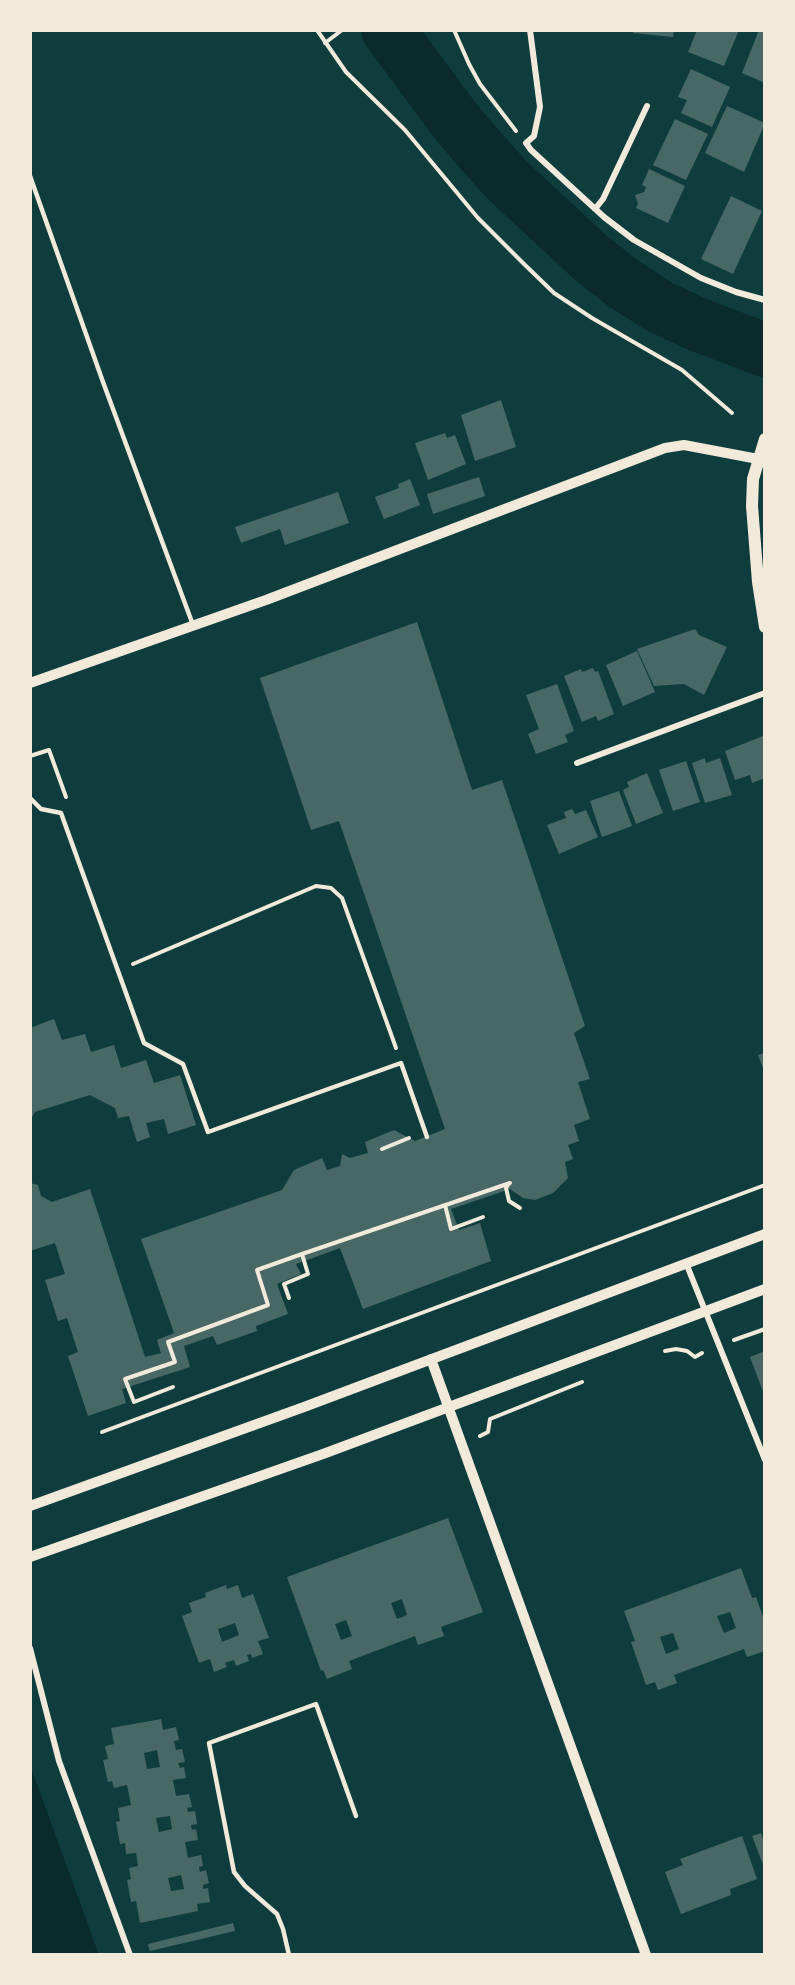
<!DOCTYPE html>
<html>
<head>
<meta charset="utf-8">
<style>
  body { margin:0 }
  #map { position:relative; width:795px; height:1985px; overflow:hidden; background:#0f3d3e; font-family:"Alegreya Sans",sans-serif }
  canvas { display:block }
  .frame { position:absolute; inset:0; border:32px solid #f1e9da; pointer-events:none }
</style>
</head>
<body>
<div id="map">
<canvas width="795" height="1985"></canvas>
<div class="frame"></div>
</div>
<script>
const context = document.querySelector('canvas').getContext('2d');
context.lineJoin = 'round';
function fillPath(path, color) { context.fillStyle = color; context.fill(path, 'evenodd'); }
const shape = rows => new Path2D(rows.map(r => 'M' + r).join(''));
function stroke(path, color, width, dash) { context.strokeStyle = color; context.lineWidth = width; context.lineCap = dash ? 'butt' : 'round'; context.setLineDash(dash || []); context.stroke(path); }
fillPath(shape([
  [30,1765,99,1955,30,1955]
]), '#0a2a2b');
stroke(shape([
  [388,30,457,123,482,152,507,180,591,258,624,284,660,307,699,325,765,350]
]), '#0a2a2b', 54);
fillPath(shape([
  [633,30,674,30,673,37,633,33],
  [697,30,739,30,724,66,688,52],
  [759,30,765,30,765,83,742,73],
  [691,69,730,87,712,127,681,113,687,100,678,97],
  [727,106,765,123,744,172,705,153],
  [675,119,708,134,686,180,653,165],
  [649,169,685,186,668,223,636,208,638,204,635,195,644,192,646,187,642,185],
  [731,196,762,211,733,274,701,259],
  [501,400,516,447,475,461,461,415],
  [445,433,447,438,455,435,466,464,428,480,415,443],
  [479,477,485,496,433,514,427,494],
  [410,479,420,505,384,519,375,497,399,488,398,484],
  [338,492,349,523,285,545,280,529,241,543,235,527],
  [417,622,472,790,502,780,585,1026,574,1033,590,1079,578,1082,590,1119,574,1125,579,1141,568,1145,573,1159,565,1162,568,1178,553,1193,535,1200,523,1198,510,1189,451,1209,459,1230,480,1223,491,1261,363,1309,340,1248,296,1264,301,1274,277,1284,288,1314,256,1326,257,1331,217,1345,213,1336,184,1346,190,1367,122,1389,126,1403,88,1416,68,1356,78,1352,67,1318,58,1321,45,1280,65,1274,55,1243,30,1251,30,1183,38,1185,41,1196,52,1202,90,1189,145,1357,161,1353,157,1340,174,1333,141,1239,282,1190,294,1170,322,1158,327,1170,340,1166,342,1154,350,1158,368,1153,365,1142,394,1130,415,1141,445,1129,339,821,311,830,260,678],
  [695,629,699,635,727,647,704,695,684,684,654,686,637,649],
  [637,651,655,692,623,706,606,665],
  [593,668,595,672,598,671,614,714,598,721,596,716,582,722,564,676,581,669,582,672],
  [557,684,574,731,565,735,568,742,536,754,528,734,539,729,526,695],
  [763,736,765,742,765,778,752,783,750,775,735,780,725,751],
  [705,758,706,763,720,758,732,795,705,803,692,763],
  [686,761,700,802,673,811,659,770],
  [647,773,663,813,636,824,623,790,629,787,627,782],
  [619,791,632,826,602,837,590,801],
  [572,809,575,814,586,810,598,837,559,854,547,825,566,818,564,812],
  [54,1019,62,1040,85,1034,91,1052,114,1045,121,1068,146,1060,154,1083,180,1075,196,1125,168,1134,164,1119,146,1123,150,1137,137,1142,129,1116,118,1118,115,1108,90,1095,35,1112,30,1121,30,1028],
  [765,1053,765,1074,758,1055],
  [765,1351,765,1397,750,1357],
  [448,1518,483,1612,441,1627,444,1636,418,1645,415,1636,349,1661,352,1669,327,1679,323,1670,321,1671,287,1577],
  [402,1599,407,1615,397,1619,391,1603],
  [346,1620,352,1636,341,1640,335,1624],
  [741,1568,752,1598,756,1597,765,1622,765,1641,763,1642,765,1651,747,1657,744,1649,674,1675,677,1683,658,1690,655,1682,646,1685,631,1642,635,1641,624,1611],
  [730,1612,736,1628,724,1633,717,1616],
  [673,1633,679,1649,666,1654,660,1637],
  [226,1585,227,1589,238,1585,242,1598,253,1594,269,1638,258,1641,263,1654,252,1658,251,1654,247,1655,249,1661,236,1666,234,1660,225,1663,227,1667,214,1672,210,1659,199,1663,182,1616,192,1612,189,1603,206,1597,205,1593],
  [235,1623,239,1635,222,1642,218,1629],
  [161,1719,163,1730,176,1727,179,1740,174,1741,176,1750,182,1749,185,1762,178,1763,180,1768,184,1767,186,1778,173,1780,176,1796,189,1794,192,1807,187,1808,188,1812,195,1811,197,1824,191,1825,192,1830,196,1829,198,1840,185,1842,188,1858,201,1855,203,1866,199,1867,200,1872,206,1870,209,1883,203,1885,203,1889,208,1888,210,1902,197,1904,198,1911,140,1923,136,1901,131,1902,127,1880,131,1879,129,1868,138,1866,136,1853,126,1854,125,1843,120,1844,116,1822,120,1821,118,1808,131,1805,127,1785,114,1788,112,1781,108,1782,103,1760,108,1759,105,1746,114,1744,111,1728],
  [157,1750,160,1767,147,1769,144,1753],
  [170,1816,172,1829,159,1832,156,1818],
  [181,1875,184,1889,171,1891,168,1878],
  [761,1833,765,1845,765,1870,752,1836],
  [742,1836,757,1879,730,1889,731,1895,681,1914,665,1872,683,1865,680,1859],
  [233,1923,235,1931,150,1951,148,1944]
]), '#486865');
stroke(shape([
  [317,30,346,72,405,130,478,218,524,264,554,293,592,318,682,370,732,413],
  [454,30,469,64,480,84,516,131],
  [325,43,342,30],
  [30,756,49,750,66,797],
  [133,964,316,886,331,888,342,898,396,1048],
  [382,1149,409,1138],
  [509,1183,506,1188,509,1201,520,1208],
  [445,1205,451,1229,483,1217],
  [289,1298,284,1284,308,1274,302,1254,510,1183],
  [734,1340,765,1329],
  [665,1351,676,1349,687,1351,695,1357,702,1353],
  [173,1387,134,1402,125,1379,175,1362,168,1342,268,1305,257,1270,302,1254],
  [102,1432,765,1185],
  [480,1436,488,1432,490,1419,582,1382]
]), '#f1e9da', 4);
stroke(shape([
  [30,176,103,382,193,625],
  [30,798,41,809,61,813,144,1043,183,1064,208,1132,401,1063,427,1137],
  [289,1955,283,1929,277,1914,245,1886,234,1872,209,1743,316,1704,356,1816]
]), '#f1e9da', 4.5);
stroke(shape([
  [530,30,540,107,534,136,526,143,531,150,604,217,634,240,701,278,736,292,765,300],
  [595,209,603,199,647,106],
  [577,763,765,693],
  [686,1263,765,1460],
  [30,1648,59,1761,130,1955]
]), '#f1e9da', 6);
stroke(shape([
  [30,683,266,600,665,448,684,445,758,459],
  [431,1359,646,1955],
  [30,1506,304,1407,765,1234],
  [30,1557,323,1454,765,1289]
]), '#f1e9da', 10);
stroke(shape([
  [765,439,753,479,752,506,758,582,765,627]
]), '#f1e9da', 12);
</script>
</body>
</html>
